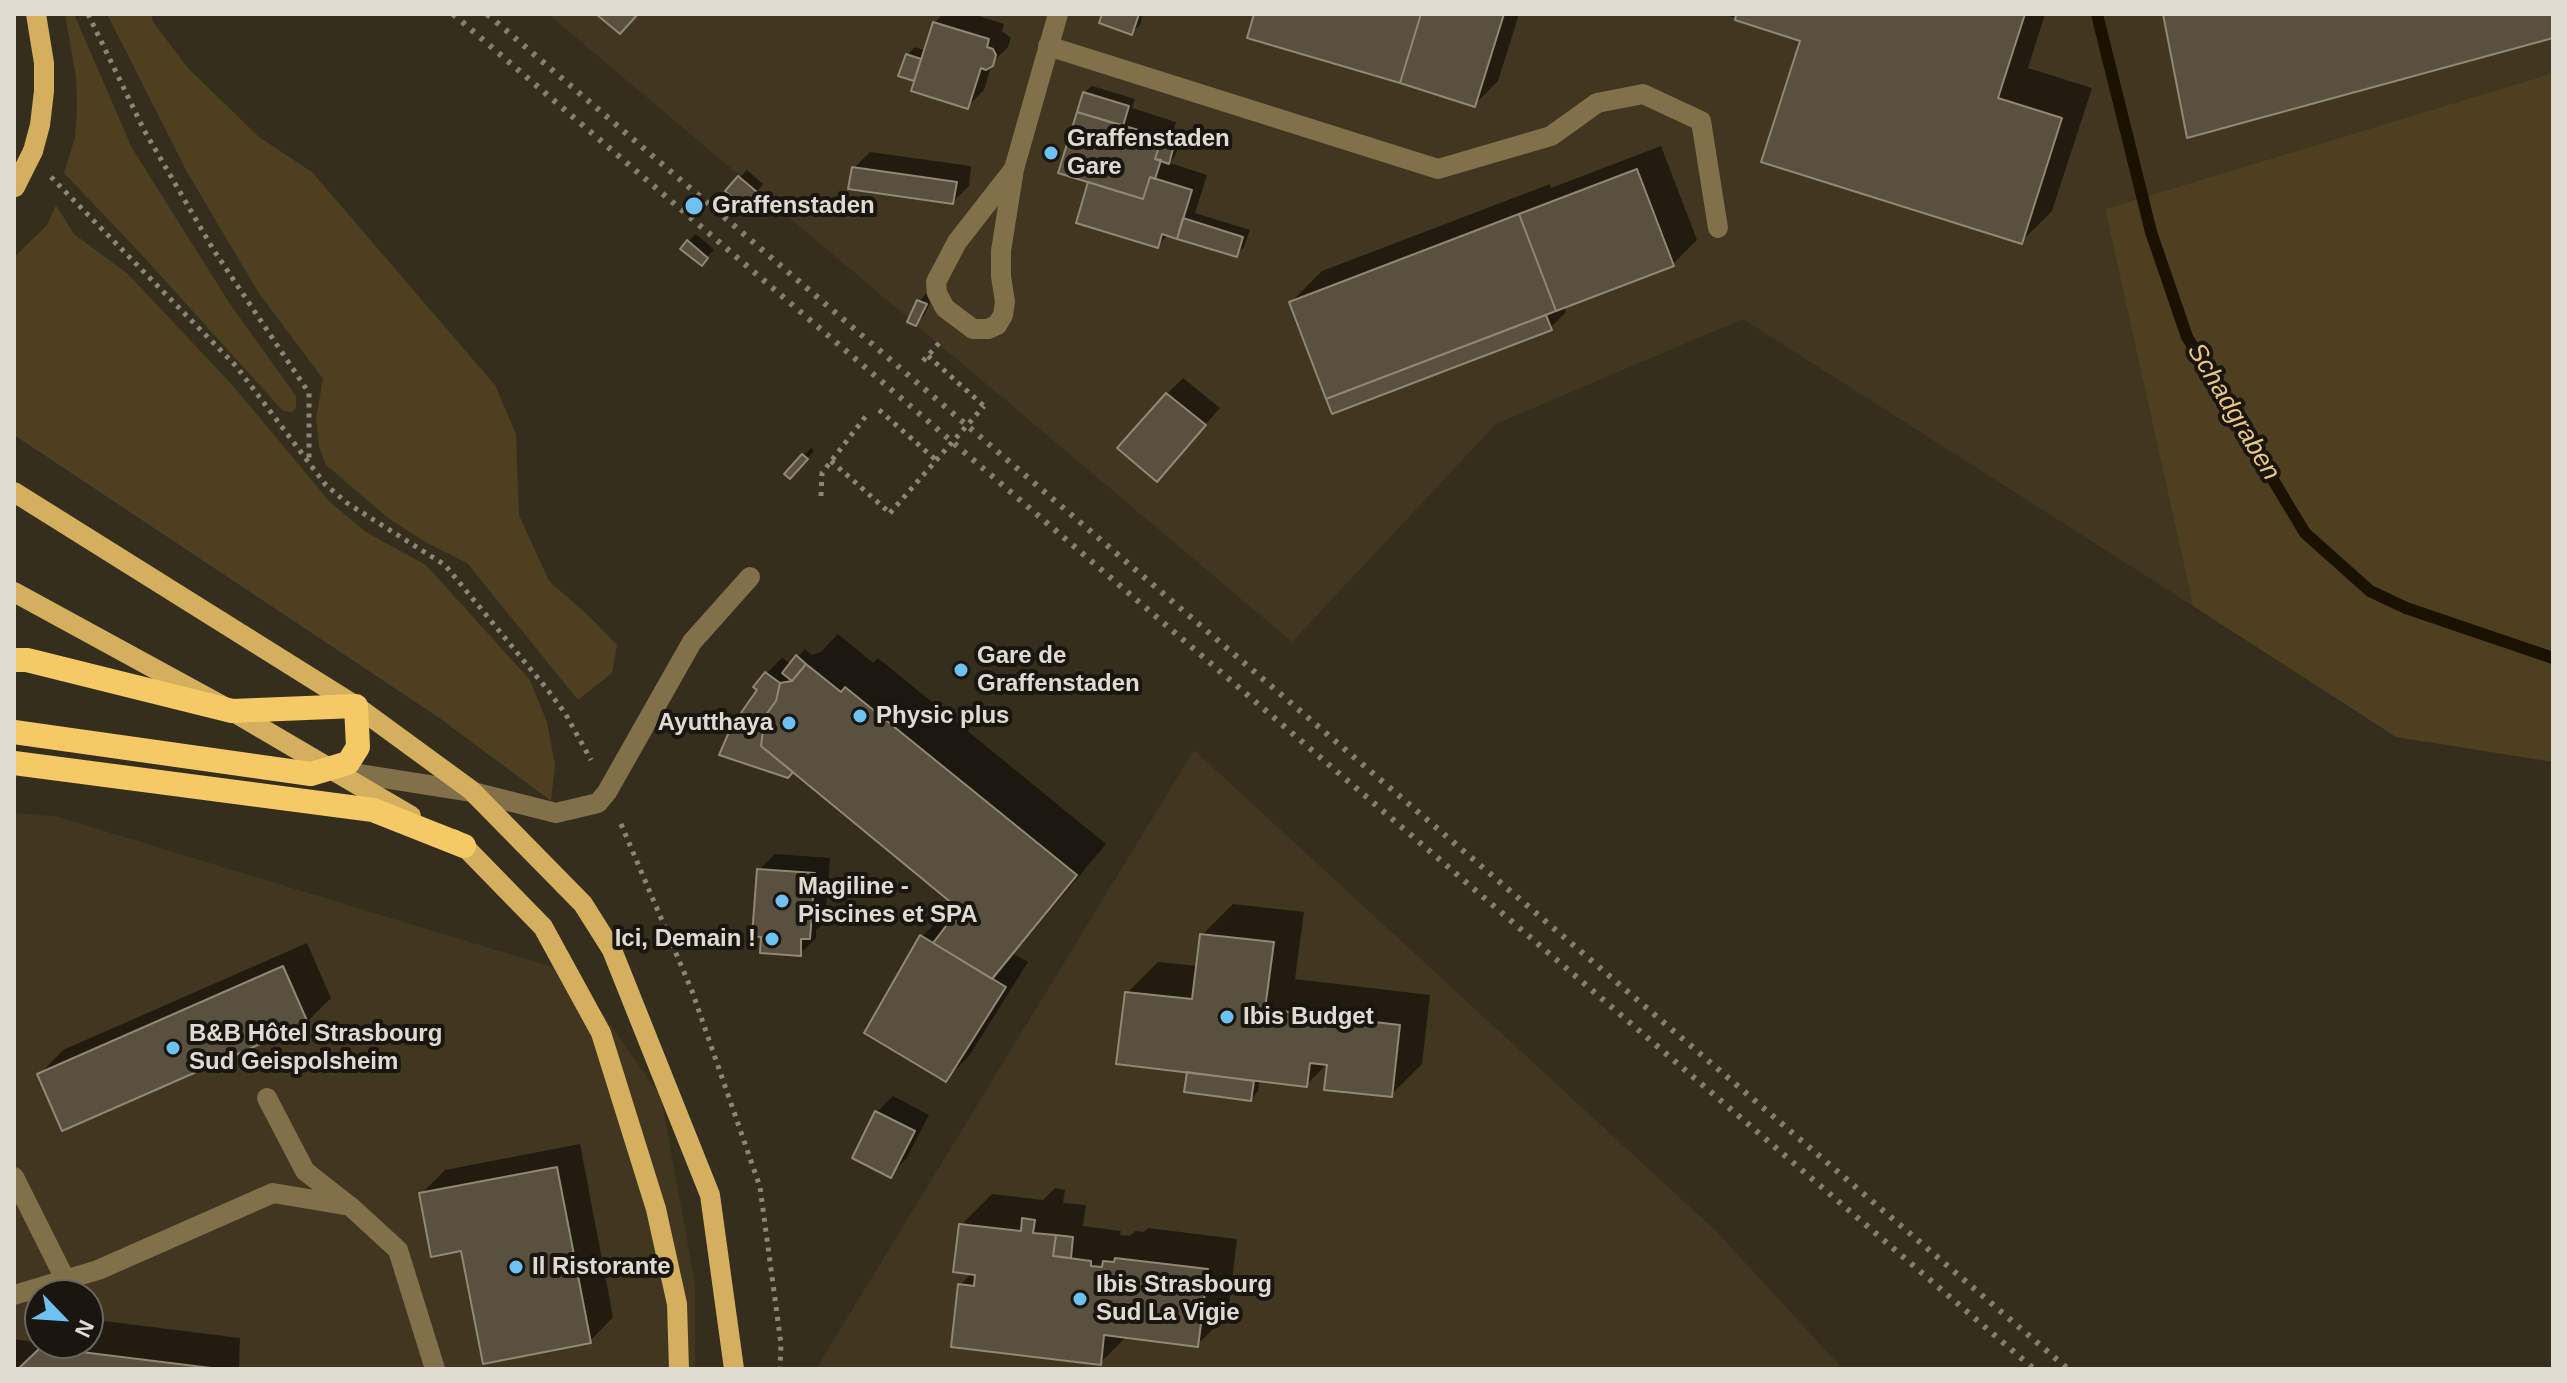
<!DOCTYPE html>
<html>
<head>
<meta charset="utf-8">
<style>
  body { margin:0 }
  #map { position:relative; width:2567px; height:1383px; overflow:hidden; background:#352e1d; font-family:Helvetica,sans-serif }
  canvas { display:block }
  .frame { position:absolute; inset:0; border:16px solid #e0dbd1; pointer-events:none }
  .north { position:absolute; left:24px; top:1279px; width:80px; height:80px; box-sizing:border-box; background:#1a160f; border:2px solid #69655d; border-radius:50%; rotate:115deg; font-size:22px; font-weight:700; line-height:32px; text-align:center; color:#e0dbd1 }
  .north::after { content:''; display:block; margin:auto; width:28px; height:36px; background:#6dc2f3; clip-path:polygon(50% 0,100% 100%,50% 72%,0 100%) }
</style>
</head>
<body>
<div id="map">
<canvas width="2567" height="1383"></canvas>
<div class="frame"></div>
<div class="north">N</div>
</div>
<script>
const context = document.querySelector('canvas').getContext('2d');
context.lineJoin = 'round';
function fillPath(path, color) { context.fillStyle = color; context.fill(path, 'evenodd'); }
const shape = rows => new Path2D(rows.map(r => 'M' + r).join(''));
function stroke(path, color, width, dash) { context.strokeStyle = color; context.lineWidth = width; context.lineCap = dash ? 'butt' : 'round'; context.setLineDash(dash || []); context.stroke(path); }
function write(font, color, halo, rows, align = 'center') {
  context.font = font + ' Helvetica,sans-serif'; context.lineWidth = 8; context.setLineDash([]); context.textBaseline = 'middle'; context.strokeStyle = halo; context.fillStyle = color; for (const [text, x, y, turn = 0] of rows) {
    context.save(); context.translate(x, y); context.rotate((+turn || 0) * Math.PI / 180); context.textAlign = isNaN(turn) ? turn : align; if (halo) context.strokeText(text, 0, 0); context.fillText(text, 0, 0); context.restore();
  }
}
fillPath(shape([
  [548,14,2553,14,2553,73,2105,209,2193,606,1743,319,1496,424,1292,642],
  [1194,750,1716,1231,1843,1369,816,1369],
  [14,813,55,816,575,974,661,1097,695,1283,695,1369,14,1369],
  [40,1295,88,1295,88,1343,40,1343]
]), '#41361f');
fillPath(shape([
  [65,14,74,14,132,148,230,304,296,396,296,408,292,412,283,411,141,254,64,173,75,138,77,109,76,77],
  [107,14,151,14,153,22,188,68,259,137,312,172,495,385,516,434,519,515,549,581,589,616,617,645,612,673,578,700,467,563,425,542,388,518,326,465,319,447,316,418,323,379,258,292,187,172],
  [2553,73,2553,762,2396,737,2193,606,2105,209],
  [56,205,74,234,128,274,235,388,330,502,366,532,426,565,530,680,547,722,555,765,551,801,438,717,14,435,14,257,47,225]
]), '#4d3f1f');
fillPath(shape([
  [943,14,973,14,1004,24,1002,31,1011,38,1008,47,992,63,984,90,968,106,917,80,901,75,907,55,915,47,926,51,934,23],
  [1105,14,1143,14,1140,25,1132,32],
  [1256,14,1519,14,1498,81,1474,105],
  [1722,14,2045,14,2028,68,2092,88,2052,211,2021,242,1802,39],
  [1092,86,1135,99,1132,108,1176,122,1173,132,1181,134,1176,154,1170,163,1207,175,1195,213,1250,230,1244,247,1236,255,1169,234,1158,245,1091,181,1084,93],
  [1661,146,1697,240,1673,264,1564,306,1566,312,1550,328,1333,411,1291,302,1322,271,1550,184,1551,188],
  [870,152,971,166,969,186,953,202,854,168],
  [747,170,763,184,752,198,728,190],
  [696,234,714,250,701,263,688,242],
  [926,294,933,297,924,316,916,324,919,301],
  [1183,378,1220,408,1157,480,1167,394],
  [811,448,814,451,790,476,787,474],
  [838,634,873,663,878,658,1106,844,1014,954,1028,962,969,1056,946,1079,922,937,945,913,954,918,962,909,793,770,730,733,760,689,766,674,782,658,791,664,805,649,811,655,821,652],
  [775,854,830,858,825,921,816,930,816,938,800,954,759,870],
  [1233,904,1304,912,1295,979,1430,995,1422,1064,1391,1095,1330,1061,1306,1085,1260,1079,1258,1091,1251,1099,1189,1071,1127,993,1158,962,1198,966,1202,935],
  [307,943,331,998,307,1022,40,1074,63,1050],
  [893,1096,929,1115,906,1159,890,1175,877,1112],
  [580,1144,613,1317,590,1341,463,1249,421,1194,445,1170],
  [1055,1188,1065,1190,1063,1203,1086,1205,1083,1226,1121,1231,1120,1235,1130,1236,1135,1231,1144,1232,1148,1228,1237,1239,1228,1314,1197,1345,1127,1336,1100,1363,960,1285,973,1272,961,1225,992,1194,1043,1200],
  [88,1319,240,1338,239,1368,242,1369,14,1369,14,1339,40,1343,88,1343]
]), '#0007');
stroke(shape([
  [2097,14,2151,232,2187,337,2305,533,2370,591,2406,608,2553,658]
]), '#1b1100', 12);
const building = shape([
  [596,14,638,14,620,34,596,14],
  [1102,14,1139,14,1132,35,1099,23,1102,14],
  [1254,14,1421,14,1400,83,1247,38,1254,14],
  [1421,14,1504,14,1475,107,1400,83,1421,14],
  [1736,14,2025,14,1998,98,2062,118,2022,244,1761,162,1800,41,1735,20,1736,14],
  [2163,14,2553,14,2553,38,2187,138,2163,14],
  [933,22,989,39,987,47,993,49,996,55,993,66,986,70,981,68,968,109,911,91,933,22],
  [906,54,921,59,914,81,898,76,906,54],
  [1083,92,1129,106,1123,126,1077,112,1083,92],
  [1077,112,1162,137,1155,159,1161,160,1155,179,1150,177,1143,199,1058,173,1077,112],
  [1162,137,1175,141,1169,164,1155,159,1162,137],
  [852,167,957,182,953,204,848,189,852,167],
  [1637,169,1674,266,1556,311,1519,214,1637,169],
  [738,176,757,192,744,208,725,191,738,176],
  [1150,177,1192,190,1177,239,1162,234,1158,248,1076,223,1088,182,1143,199,1150,177],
  [1519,214,1556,311,1326,399,1289,302,1519,214],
  [1183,218,1243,237,1237,257,1177,239,1183,218],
  [687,240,708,258,702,266,680,249,687,240],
  [917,300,927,304,916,326,907,322,917,300],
  [1546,315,1552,330,1332,414,1326,399,1546,315],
  [1166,393,1206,425,1157,482,1117,448,1166,393],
  [802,454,808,459,790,479,784,474,802,454],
  [796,655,806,664,792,681,782,673,796,655],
  [806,664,841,692,845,687,1077,875,992,979,933,943,959,909,761,746,765,716,776,701,780,683,792,681,806,664],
  [765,672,780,683,776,701,765,716,761,746,793,772,788,778,719,755,729,732,733,732,736,720,757,690,753,687,765,672],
  [757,869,815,873,810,939,801,939,801,956,760,953,761,937,752,936,757,869],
  [1200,934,1274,942,1265,1009,1400,1025,1392,1097,1324,1090,1327,1065,1310,1063,1307,1087,1116,1064,1125,992,1192,999,1200,934],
  [920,935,1006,987,946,1082,864,1033,920,935],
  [283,966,308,1023,62,1131,37,1074,283,966],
  [1187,1072,1254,1081,1251,1101,1184,1092,1187,1072],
  [875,1111,915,1131,891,1178,852,1158,875,1111],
  [557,1167,591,1343,483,1364,461,1251,431,1257,419,1193,557,1167],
  [1022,1218,1035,1220,1033,1233,1056,1235,1053,1256,1091,1261,1091,1266,1102,1267,1103,1261,1114,1262,1115,1258,1208,1269,1198,1347,1104,1335,1101,1365,951,1347,958,1284,974,1286,975,1275,953,1272,959,1224,1021,1231,1022,1218],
  [1056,1235,1073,1237,1071,1258,1053,1256,1056,1235],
  [41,1347,211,1368,211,1369,18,1369,41,1347]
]);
fillPath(building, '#59503f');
stroke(building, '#908774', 2);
stroke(shape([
  [88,14,144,130,213,249,309,393,309,461],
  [51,177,236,366,325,484,347,503,445,565,547,689,565,713,591,760],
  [928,356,984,406],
  [923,361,940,342],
  [879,410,936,460],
  [831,461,890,513],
  [821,496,822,473,869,412],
  [621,824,692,991,760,1187,781,1344,780,1369]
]), '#8c8679', 5, [4, 6]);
stroke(shape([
  [1048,46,1438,169,1551,136,1597,103,1643,94,1701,121,1718,228],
  [1014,169,957,242,936,282,937,293,945,308,973,329,988,329,997,325,1003,315,1005,302,1001,276,1001,251,1014,169,1058,14],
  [333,770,473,792,556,813,598,803,607,792,692,642,750,577],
  [267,1098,305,1171,347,1204],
  [14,1177,66,1281],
  [14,1295,98,1270,273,1193,350,1206,398,1250,435,1369]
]), '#81704a', 20);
stroke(shape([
  [33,151,40,125,44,91,44,63,36,14],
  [14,492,356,706,471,790,583,904,612,950,710,1195,734,1369],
  [14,592,232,711,411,816],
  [453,839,464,846,543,927,601,1033,656,1209,677,1304,679,1369]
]), '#d4b05e', 20);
stroke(shape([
  [14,660,27,660,232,711,356,706,358,747,348,763,311,774,14,732],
  [14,763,373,810,464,846]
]), '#f5c965', 24);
stroke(shape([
  [453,14,2034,1369],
  [487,14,2068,1369]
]), '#847e71', 6, [4, 8]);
stroke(shape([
  [890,513,984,406]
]), '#8c8679', 5, [4, 6]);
stroke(shape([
  [15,187,33,151]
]), '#d4b05e', 20);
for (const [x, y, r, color] of [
  [1051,153,8,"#6dc2f3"],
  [694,206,10,"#6dc2f3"],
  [961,670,8,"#6dc2f3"],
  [860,716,8,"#6dc2f3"],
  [789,723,8,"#6dc2f3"],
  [782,901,8,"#6dc2f3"],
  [772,939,8,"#6dc2f3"],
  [1227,1017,8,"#6dc2f3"],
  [173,1048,8,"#6dc2f3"],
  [516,1267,8,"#6dc2f3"],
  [1080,1299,8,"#6dc2f3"]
]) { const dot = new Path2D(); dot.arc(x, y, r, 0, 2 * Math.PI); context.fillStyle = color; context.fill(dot); stroke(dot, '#1a160f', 3); }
write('bold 24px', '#e0dbd1', '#1a160f', [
  ["Graffenstaden",1067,139],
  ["Gare",1067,167],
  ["Graffenstaden",712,206],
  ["Gare de",977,656],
  ["Graffenstaden",977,684],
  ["Physic plus",876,716],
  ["Ayutthaya",773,723,"right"],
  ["Magiline -",798,887],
  ["Piscines et SPA",798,915],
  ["Ici, Demain !",756,939,"right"],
  ["Ibis Budget",1243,1017],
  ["B&B Hôtel Strasbourg",189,1034],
  ["Sud Geispolsheim",189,1062],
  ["Il Ristorante",532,1267],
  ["Ibis Strasbourg",1096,1285],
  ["Sud La Vigie",1096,1313]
], 'left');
write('italic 26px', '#e9c880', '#1a160f', [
  ["Schadgraben",2233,412,59]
]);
</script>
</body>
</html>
